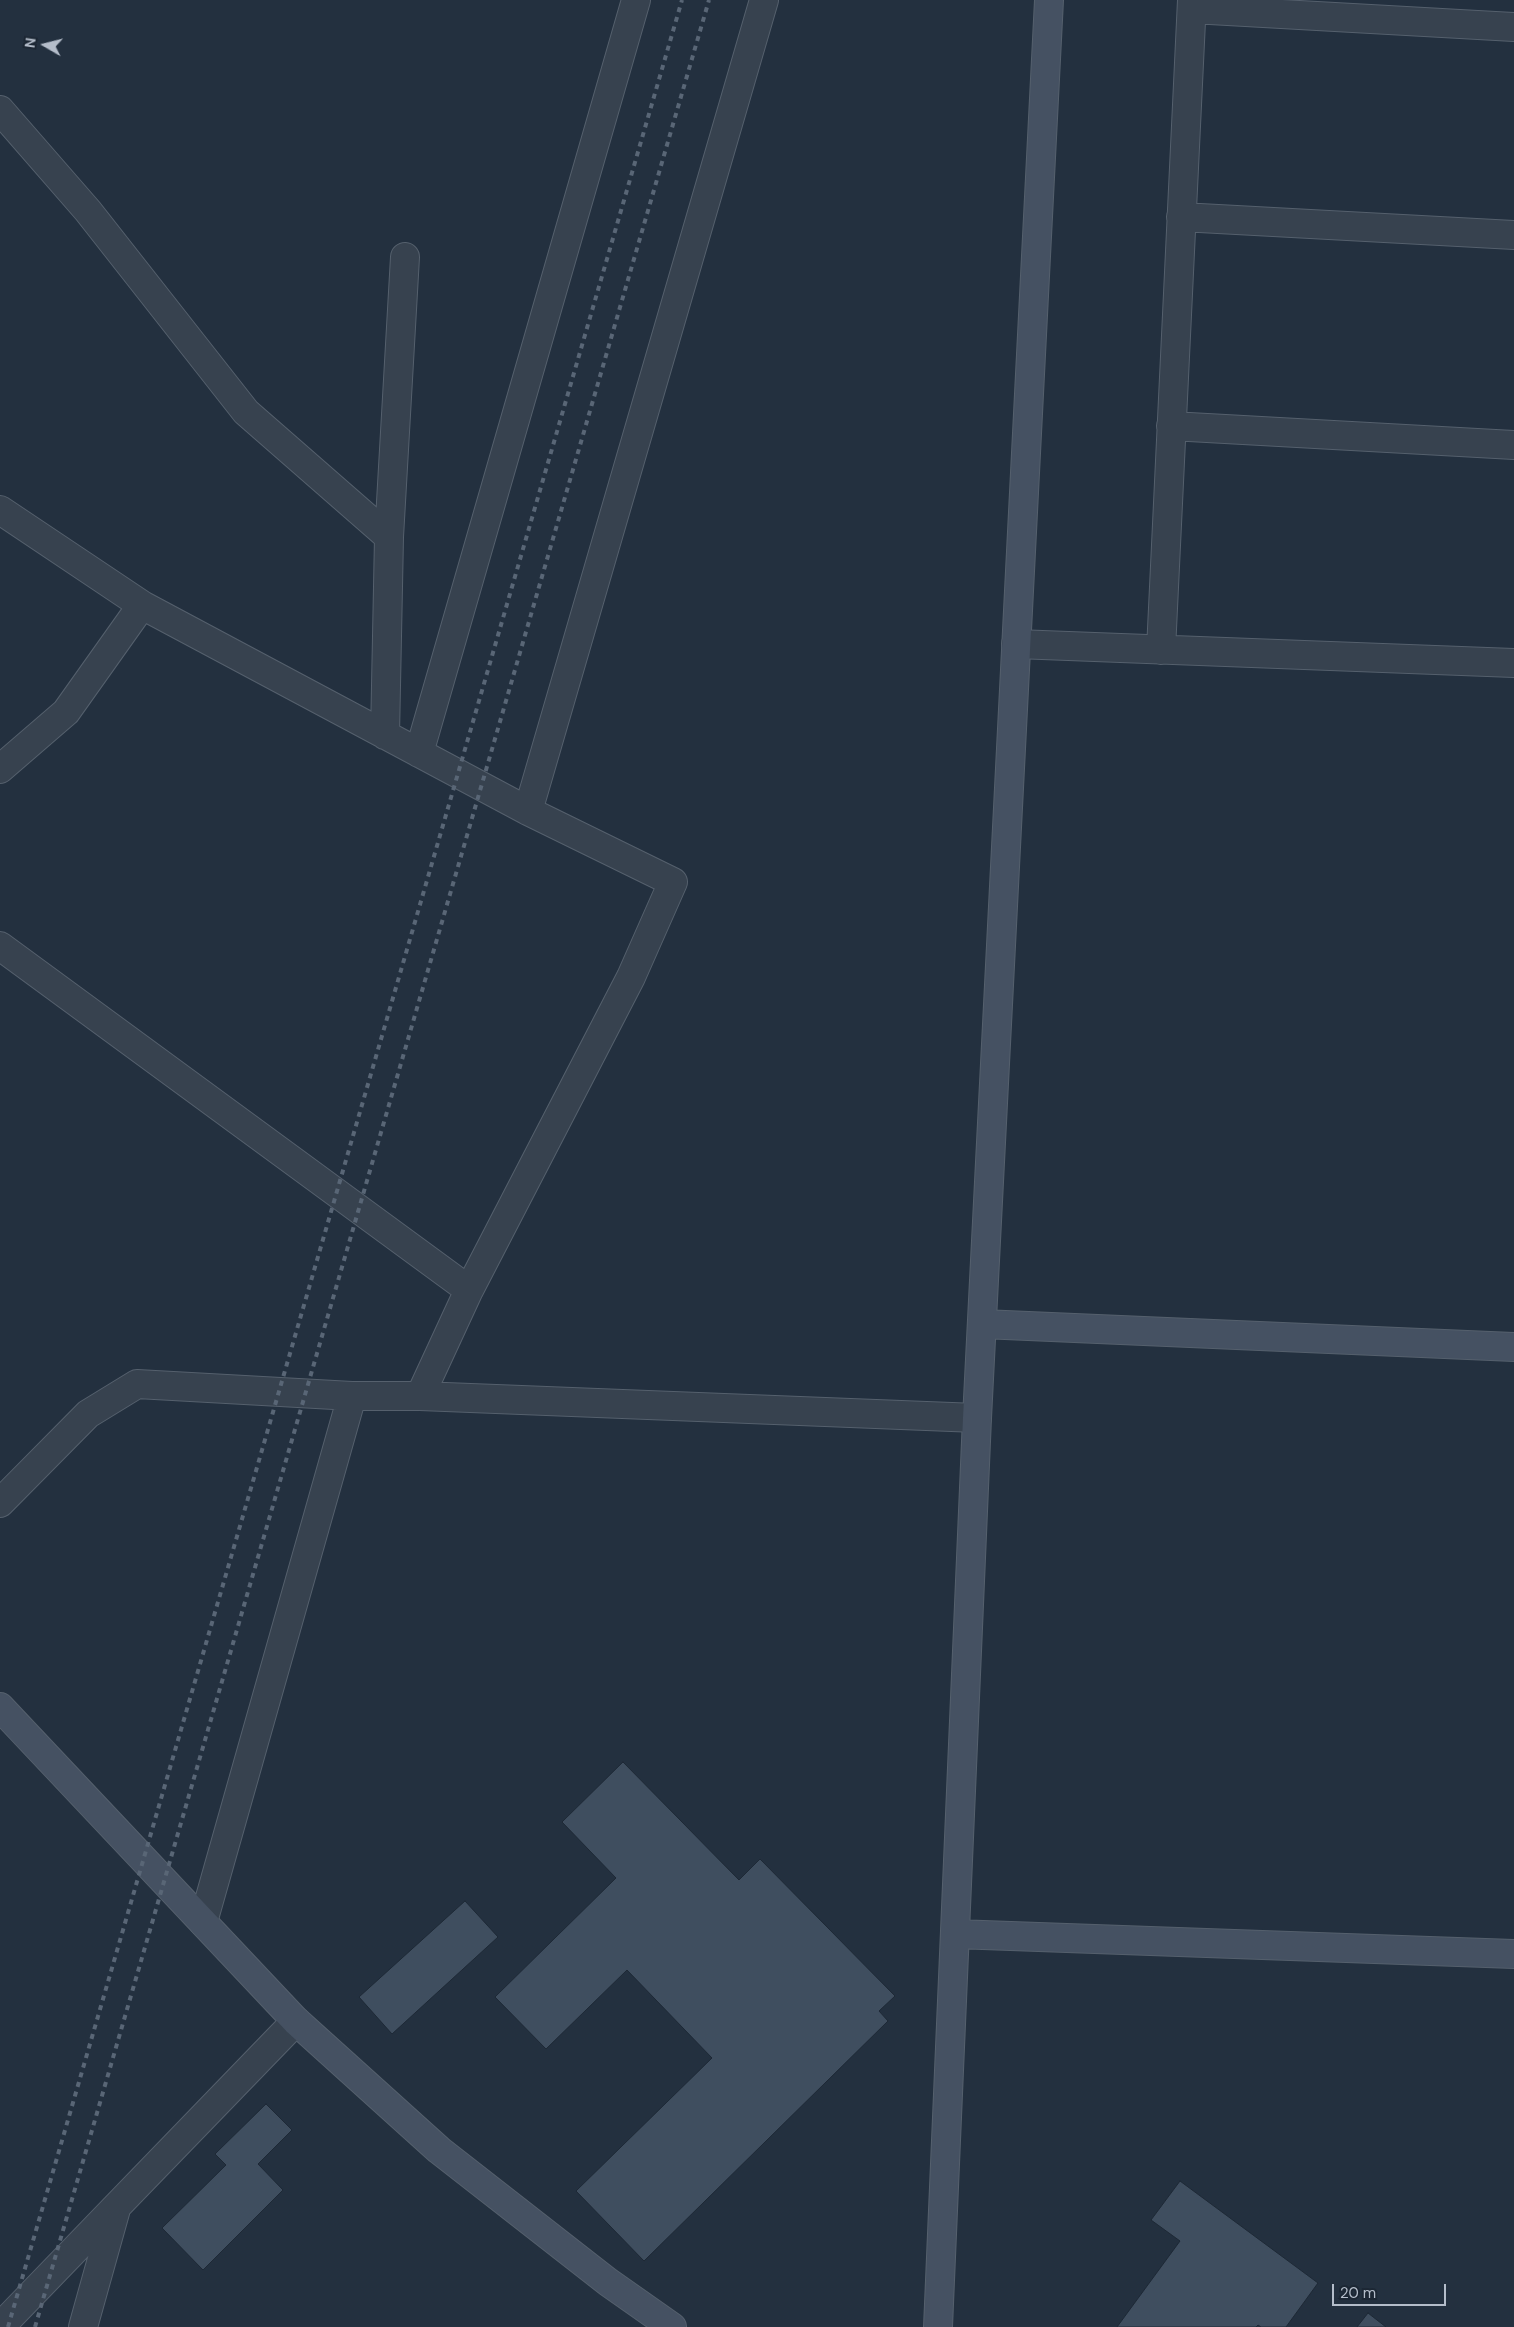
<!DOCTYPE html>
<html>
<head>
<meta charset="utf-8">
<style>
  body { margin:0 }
  #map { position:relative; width:1514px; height:2327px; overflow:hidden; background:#23303f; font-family:"DM Sans",sans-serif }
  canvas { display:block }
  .north { position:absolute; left:20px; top:20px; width:50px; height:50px; -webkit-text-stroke:4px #1c2734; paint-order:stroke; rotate:278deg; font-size:14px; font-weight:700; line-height:20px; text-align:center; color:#b4bdca }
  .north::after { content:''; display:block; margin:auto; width:18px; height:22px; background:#b4bdca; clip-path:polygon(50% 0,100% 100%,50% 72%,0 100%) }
  .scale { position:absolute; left:1332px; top:2284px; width:114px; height:22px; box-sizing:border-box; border:2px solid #b4bdca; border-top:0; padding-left:6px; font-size:15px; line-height:18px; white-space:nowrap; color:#b4bdca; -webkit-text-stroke:4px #1c2734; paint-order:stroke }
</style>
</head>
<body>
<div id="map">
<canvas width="1514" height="2327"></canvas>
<div class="north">N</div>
<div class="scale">20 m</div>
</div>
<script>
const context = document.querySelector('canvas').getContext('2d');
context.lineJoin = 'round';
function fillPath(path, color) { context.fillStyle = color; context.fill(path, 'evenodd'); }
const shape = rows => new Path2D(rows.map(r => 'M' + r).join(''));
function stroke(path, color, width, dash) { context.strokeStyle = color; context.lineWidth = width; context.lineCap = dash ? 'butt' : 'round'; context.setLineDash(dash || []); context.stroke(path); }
const building = shape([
  [623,1762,739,1880,760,1859,895,1996,879,2011,888,2021,644,2261,576,2191,712,2058,627,1970,546,2049,495,1997,616,1878,562,1822,623,1762],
  [465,1901,498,1937,392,2034,359,1997,465,1901],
  [266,2104,292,2130,258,2164,283,2190,203,2270,162,2228,226,2165,215,2154,266,2104],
  [1180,2181,1318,2283,1286,2327,1261,2327,1258,2325,1256,2327,1117,2327,1180,2241,1151,2220,1180,2181],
  [1368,2313,1386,2327,1357,2327,1368,2313]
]);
fillPath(building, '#3f4e5f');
stroke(building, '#1e2936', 1);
const street = shape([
  [1192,9,1514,27],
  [0,110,88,211,246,412,389,537],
  [1181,217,1514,235],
  [1171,426,1514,445],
  [0,510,142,605,66,712,0,769],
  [142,605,528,811,673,882,631,977,469,1290,420,1396],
  [1016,644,1514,663],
  [1161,650,1192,0],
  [385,735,389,537,405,257],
  [419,753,636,0],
  [528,811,764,0],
  [0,946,469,1290],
  [0,1503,88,1414,137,1384,352,1396,420,1396,977,1418],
  [203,1922,352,1396],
  [0,2327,296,2021],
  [83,2327,116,2209]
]);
const secondary = shape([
  [982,1324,1514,1347],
  [0,1707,296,2021,439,2150,608,2282,672,2327],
  [955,1934,1514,1954],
  [938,2327,977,1418,1049,0]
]);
stroke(street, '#55606d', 30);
stroke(secondary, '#55606d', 30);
stroke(street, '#37424f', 28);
stroke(secondary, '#455162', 28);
stroke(shape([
  [8,2327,682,0],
  [35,2327,709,0]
]), '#596676', 4, [5, 5]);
</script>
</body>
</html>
